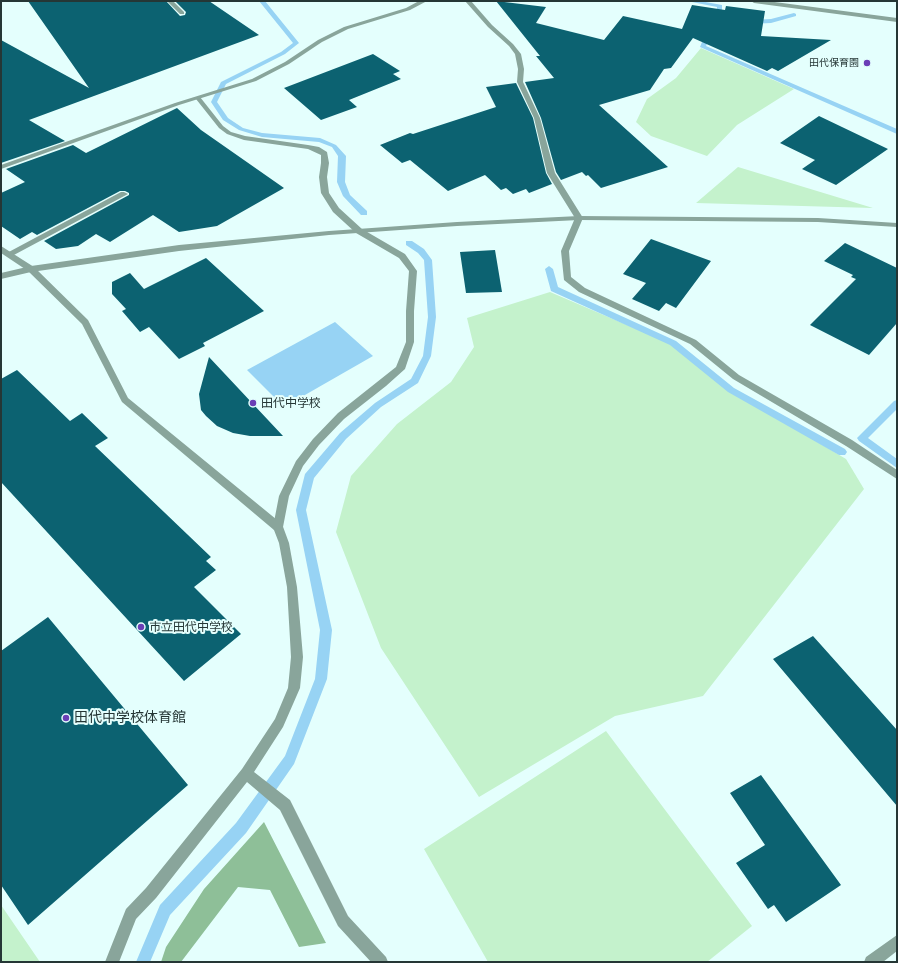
<!DOCTYPE html>
<html>
<head>
<meta charset="utf-8">
<style>
  body { margin:0 }
  #map { position:relative; width:898px; height:963px; overflow:hidden; background:#e4fffd; font-family:Cabin,sans-serif }
  canvas { display:block }
  .frame { position:absolute; inset:0; border:2px solid #253635; pointer-events:none }
</style>
</head>
<body>
<div id="map">
<canvas width="898" height="963"></canvas>
<div class="frame"></div>
</div>
<script>
const context = document.querySelector('canvas').getContext('2d');
context.lineJoin = 'round';
function fillPath(path, color) { context.fillStyle = color; context.fill(path, 'evenodd'); }
const shape = rows => new Path2D(rows.map(r => 'M' + r).join(''));
function stroke(path, color, width, dash) { context.strokeStyle = color; context.lineWidth = width; context.lineCap = dash ? 'butt' : 'round'; context.setLineDash(dash || []); context.stroke(path); }
function write(font, color, halo, rows, align = 'center') {
  context.font = font + ' Cabin,"Noto Sans JP",sans-serif'; context.lineWidth = 4; context.setLineDash([]); context.textBaseline = 'middle'; context.strokeStyle = halo; context.fillStyle = color; for (const [text, x, y, turn = 0] of rows) {
    context.save(); context.translate(x, y); context.rotate((+turn || 0) * Math.PI / 180); context.textAlign = isNaN(turn) ? turn : align; if (halo) context.strokeText(text, 0, 0); context.fillText(text, 0, 0); context.restore();
  }
}
fillPath(shape([
  [701,48,794,89,737,125,707,156,651,136,636,122,647,99,676,78],
  [738,167,873,208,696,203],
  [550,292,669,343,727,388,846,459,864,489,703,696,615,716,479,797,381,648,336,532,351,476,397,424,451,382,474,347,467,318],
  [606,731,752,926,707,962,488,962,424,849],
  [1,905,40,962,1,962]
]), '#c4f2cc');
fillPath(shape([
  [264,822,326,943,299,947,270,890,238,887,181,962,161,962,166,947,204,889]
]), '#8ebf98');
fillPath(shape([
  [335,322,373,356,284,407,247,370]
]), '#97d3f4');
fillPath(shape([
  [259,1,265,1,299,43,285,54,226,84,217,102,228,118,243,128,262,133,320,138,336,145,346,156,345,182,350,195,367,211,367,215,361,215,343,196,337,182,338,156,332,147,319,142,262,137,239,130,223,120,211,102,221,82,281,52,293,43,259,1],
  [687,1,700,1,722,5,722,19,725,21,722,23,716,20,717,7,687,1],
  [794,13,796,14,796,16,771,23,751,24,748,22,751,20,771,19,794,13],
  [717,37,720,39,719,40,707,44,706,46,897,129,897,134,700,47,702,42,717,37],
  [406,241,412,241,424,249,432,260,436,317,431,356,418,383,381,407,346,439,314,478,306,510,332,630,327,679,294,764,246,833,170,915,150,962,136,962,160,905,236,823,285,756,315,679,320,630,296,510,305,474,340,433,375,403,411,379,423,356,428,317,424,260,418,253,406,245,406,241],
  [549,266,553,269,558,287,676,341,734,388,845,449,847,452,845,455,839,455,728,392,670,345,551,291,545,269,549,266],
  [897,400,897,409,868,438,897,459,897,468,859,441,857,438,894,401,897,400]
]), '#97d3f4');
fillPath(shape([
  [28,1,166,1,180,16,185,15,186,12,175,1,209,1,259,35,29,120,65,141,1,163,1,40,89,88],
  [496,1,546,7,536,23,604,40,623,16,682,29,692,5,725,10,726,6,765,11,761,36,831,40,778,71,772,68,767,71,693,38,671,68,664,69,650,90,599,105,668,167,601,188,588,175,586,176,582,172,561,180,556,172,541,118,525,82,554,78,536,56,540,56],
  [373,54,400,71,393,74,401,79,349,100,357,107,321,120,284,88],
  [516,83,533,118,546,173,552,184,529,193,526,189,513,194,506,188,501,190,485,175,448,191,410,160,402,163,380,145,410,133,413,134,496,107,486,87],
  [177,108,201,130,284,188,217,226,179,232,153,215,110,242,96,234,78,246,56,249,44,241,129,195,129,193,125,191,120,191,37,235,32,232,20,239,1,226,1,193,25,182,6,169,73,145,86,153],
  [819,116,888,149,836,185,802,169,815,160,780,143],
  [651,239,711,261,676,308,666,303,659,311,632,299,646,283,623,274],
  [845,243,897,268,897,323,869,355,810,325,856,279,851,277,853,275,824,261],
  [495,250,502,292,466,293,460,252],
  [206,258,264,311,203,343,205,346,179,359,149,327,140,332,122,311,126,309,112,294,112,282,130,273,144,289],
  [209,357,283,436,250,436,233,433,217,426,206,416,201,410,199,394],
  [17,370,70,421,82,413,108,438,95,446,211,557,206,561,216,570,194,587,241,634,184,681,1,482,1,379],
  [48,617,188,785,28,925,1,885,1,651],
  [813,636,897,730,897,806,773,659],
  [761,775,841,885,786,922,774,905,768,909,736,863,765,845,730,793]
]), '#0c6271');
fillPath(shape([
  [196,97,200,97,223,126,231,132,245,136,308,145,319,147,327,152,329,163,327,177,329,193,339,208,362,229,405,254,417,271,414,311,414,342,405,369,386,386,344,419,319,445,303,466,289,496,283,527,282,530,278,531,274,530,273,527,279,496,296,461,313,439,338,413,396,367,406,342,406,311,409,271,399,258,356,233,333,212,321,193,319,177,321,163,321,155,308,149,244,140,227,134,219,128,196,99,196,97],
  [121,192,124,192,128,194,12,256,9,257,5,254,121,192]
]), '#89a59b');
fillPath(shape([
  [167,1,173,1,184,12,184,14,180,14,167,1],
  [419,1,427,1,410,10,348,29,322,42,289,64,256,81,179,105,1,169,1,165,175,103,252,79,285,62,318,40,344,27,406,8,419,1],
  [465,1,471,1,492,25,513,44,521,54,524,69,523,82,540,118,555,173,583,218,569,251,571,277,585,288,696,340,739,375,852,440,897,470,897,479,846,446,733,379,690,344,579,292,564,280,561,251,575,218,547,173,534,118,517,82,518,69,515,54,509,46,488,27,465,1],
  [1,246,34,267,88,320,128,398,282,524,289,543,297,587,303,657,300,688,283,727,254,772,290,800,348,916,386,957,388,962,371,962,338,926,280,810,247,782,156,898,136,919,119,962,105,962,126,909,146,888,242,769,275,719,288,688,291,657,287,587,279,543,274,530,122,402,82,324,28,271,1,253,1,246],
  [897,935,897,951,883,962,864,962,866,957,897,935]
]), '#89a59b');
fillPath(shape([
  [751,1,767,1,897,18,897,22,754,3,751,1],
  [579,216,818,218,897,223,897,227,818,222,579,220,457,226,329,235,179,251,31,272,1,279,1,273,31,266,179,245,329,231,457,222,579,216]
]), '#89a59b');
for (const [x, y, r, color] of [
  [867,63,4,"#6a3eb6"],
  [253,403,4,"#6a3eb6"],
  [141,627,4,"#6a3eb6"],
  [66,718,4,"#6a3eb6"]
]) { const dot = new Path2D(); dot.arc(x, y, r, 0, 2 * Math.PI); context.fillStyle = color; context.fill(dot); stroke(dot, '#e4fffd', 1.5); }
write('10px', '#253635', '#e4fffd', [
  ["田代保育園",859,63]
], 'right');
write('12px', '#253635', '#e4fffd', [
  ["田代中学校",261,403],
  ["市立田代中学校",149,627]
], 'left');
write('14px', '#253635', '#e4fffd', [
  ["田代中学校体育館",74,718]
], 'left');
</script>
</body>
</html>
